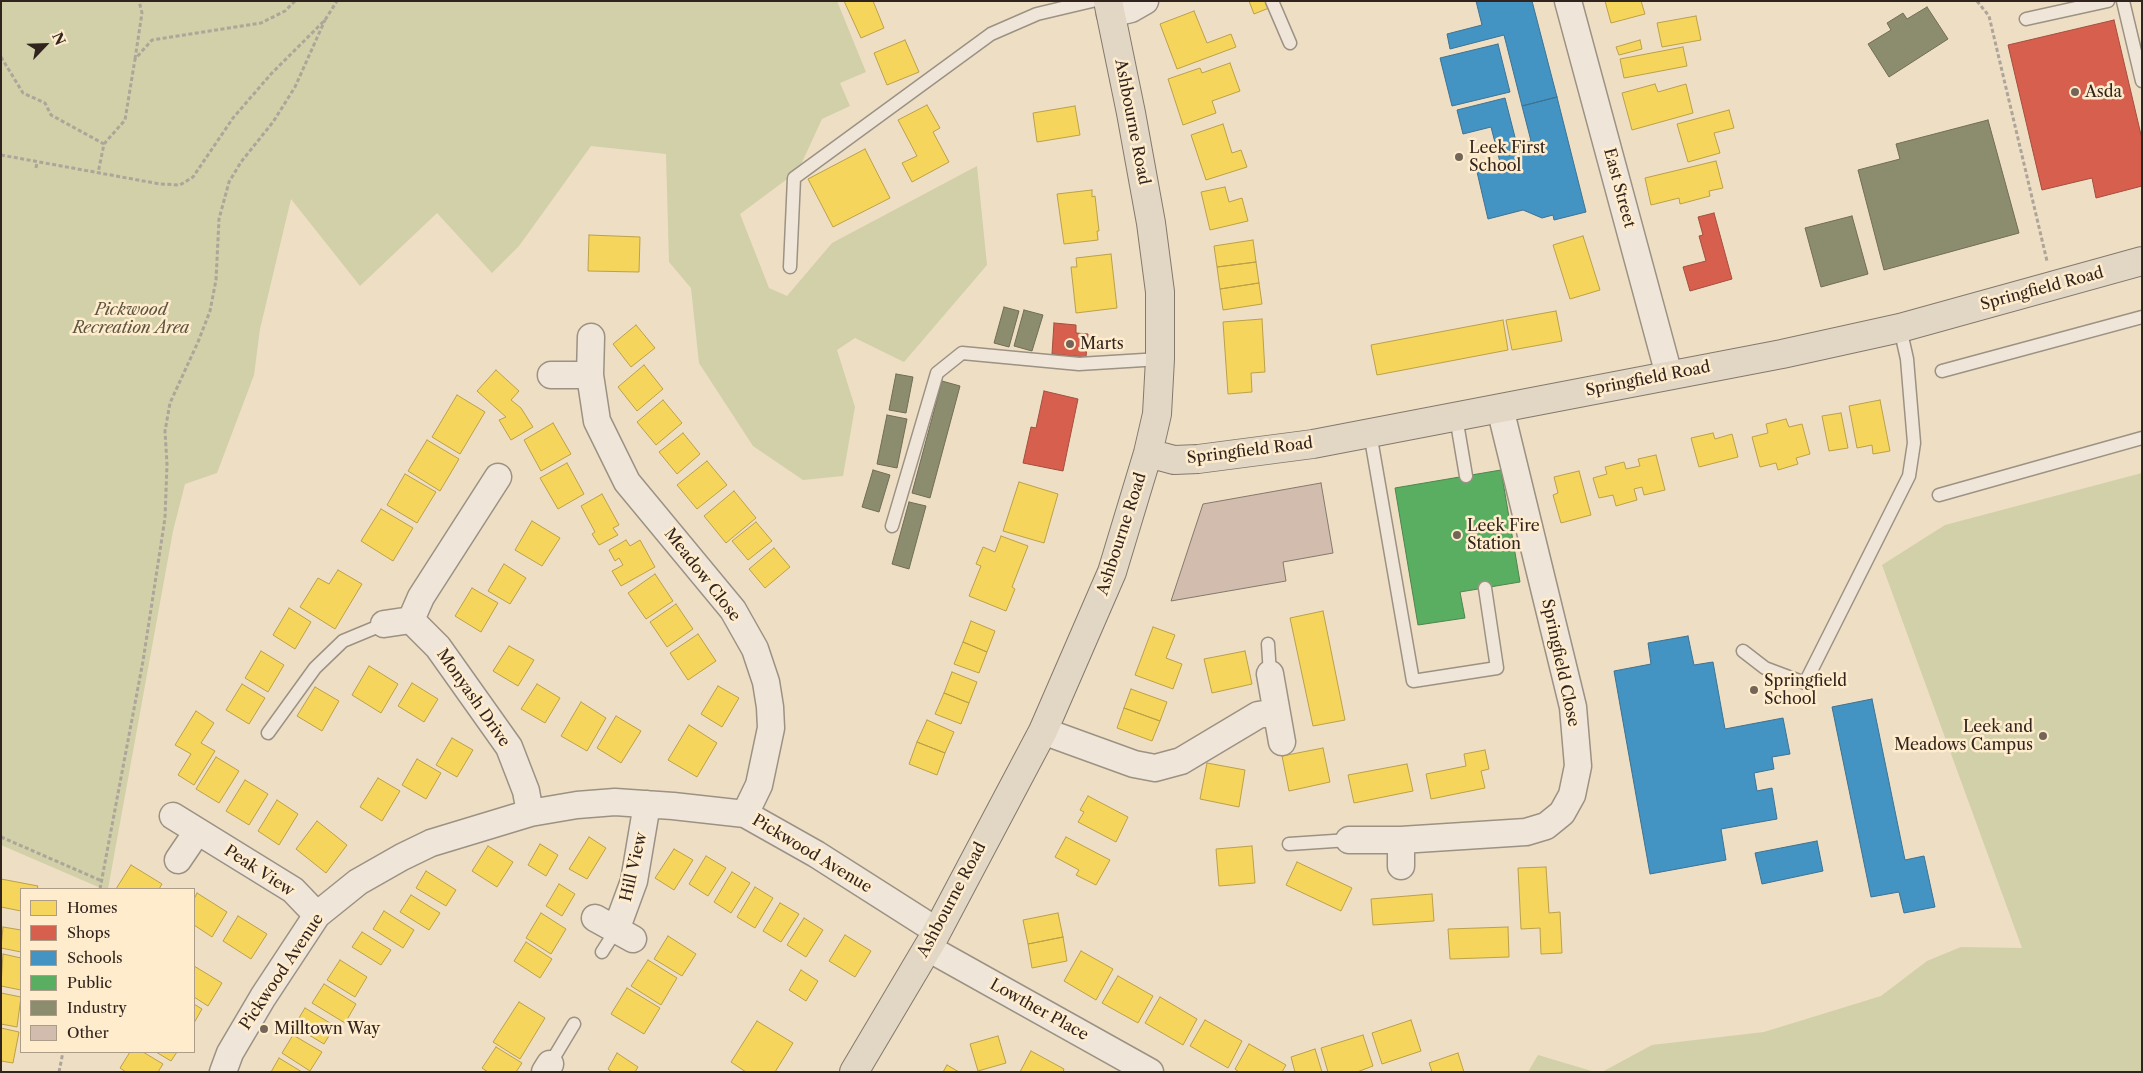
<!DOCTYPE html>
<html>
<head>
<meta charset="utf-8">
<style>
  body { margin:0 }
  #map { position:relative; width:2143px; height:1073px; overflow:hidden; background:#eedec4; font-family:"Libre Caslon Text",serif }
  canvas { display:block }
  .frame { position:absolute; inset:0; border:2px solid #31241e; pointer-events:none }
  .legend { position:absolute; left:20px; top:888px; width:175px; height:165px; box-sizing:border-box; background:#ffeccd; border:1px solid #ad9c87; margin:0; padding:6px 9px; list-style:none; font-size:15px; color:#31241e }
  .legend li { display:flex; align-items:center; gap:10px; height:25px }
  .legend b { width:25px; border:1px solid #ad9c87 }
  .north { position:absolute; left:20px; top:20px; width:50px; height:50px; -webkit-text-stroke:4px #ffeccd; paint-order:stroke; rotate:66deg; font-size:14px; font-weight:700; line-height:20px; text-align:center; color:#31241e }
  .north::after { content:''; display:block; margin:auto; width:18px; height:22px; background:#31241e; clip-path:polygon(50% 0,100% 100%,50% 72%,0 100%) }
</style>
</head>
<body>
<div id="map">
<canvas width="2143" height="1073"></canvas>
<div class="frame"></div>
<ul class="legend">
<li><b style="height:14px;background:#f6d55c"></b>Homes</li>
<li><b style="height:14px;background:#d6604d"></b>Shops</li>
<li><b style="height:14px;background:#4393c3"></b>Schools</li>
<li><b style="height:14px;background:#5aae61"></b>Public</li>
<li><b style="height:14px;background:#8c8c6e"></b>Industry</li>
<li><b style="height:14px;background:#d2bcad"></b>Other</li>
</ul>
<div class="north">N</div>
</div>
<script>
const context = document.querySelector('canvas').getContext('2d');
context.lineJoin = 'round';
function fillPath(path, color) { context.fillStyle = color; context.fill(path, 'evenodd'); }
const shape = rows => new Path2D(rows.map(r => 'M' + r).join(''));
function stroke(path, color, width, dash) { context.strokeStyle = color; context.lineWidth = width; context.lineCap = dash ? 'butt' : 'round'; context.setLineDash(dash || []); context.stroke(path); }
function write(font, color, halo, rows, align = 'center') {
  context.font = font + ' "Libre Caslon Text",serif'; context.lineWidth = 5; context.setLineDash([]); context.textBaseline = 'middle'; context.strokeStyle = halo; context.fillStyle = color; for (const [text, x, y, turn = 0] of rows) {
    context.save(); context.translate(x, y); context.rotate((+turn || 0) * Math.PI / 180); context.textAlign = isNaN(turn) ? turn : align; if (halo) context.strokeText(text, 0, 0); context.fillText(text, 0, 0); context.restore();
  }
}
fillPath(shape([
  [1,1,837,1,866,72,840,83,850,106,822,119,798,171,740,214,769,288,787,296,832,243,977,166,987,265,904,362,855,338,837,350,855,407,843,476,803,480,753,446,699,363,691,288,669,262,666,154,591,146,519,246,492,273,437,213,360,286,291,199,260,329,254,375,217,473,185,484,173,531,108,889,103,889,1,845],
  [2142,473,2142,1072,1602,1072,1652,1045,1764,1032,1881,996,1927,961,1961,947,2022,948,1882,565,1945,525],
  [1538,1055,1595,1072,1528,1072]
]), '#d1d0a8');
const homes = shape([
  [844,1,873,1,884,28,861,38,844,1],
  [1249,1,1266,1,1269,8,1254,14,1249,1],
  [1605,1,1641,1,1645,14,1611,23,1605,1],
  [1194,11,1207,43,1231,34,1236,47,1177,69,1160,24,1194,11],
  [1696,16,1701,40,1662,47,1657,23,1696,16],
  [905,40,919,72,887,85,874,53,905,40],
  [1640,40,1642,49,1619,55,1616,47,1640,40],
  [1683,47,1687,66,1624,78,1620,59,1683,47],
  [1230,63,1240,91,1212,101,1216,113,1183,125,1168,79,1200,68,1202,73,1230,63],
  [1655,84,1658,92,1686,84,1693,113,1632,130,1622,93,1655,84],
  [927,105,940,128,933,132,949,162,912,182,902,163,917,156,898,120,927,105],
  [1075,106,1080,135,1037,142,1033,113,1075,106],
  [1729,110,1734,128,1714,133,1720,153,1688,162,1677,124,1729,110],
  [1223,124,1232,153,1241,150,1247,167,1206,180,1191,135,1223,124],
  [865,149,890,198,833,227,808,179,865,149],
  [1716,161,1723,188,1709,191,1710,196,1680,204,1679,198,1651,205,1645,178,1716,161],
  [1225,187,1229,202,1242,198,1248,221,1210,230,1201,192,1225,187],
  [1092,190,1092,197,1095,196,1099,231,1097,231,1098,240,1064,244,1057,194,1092,190],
  [589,235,640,237,639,272,588,271,589,235],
  [1583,236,1600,290,1570,299,1553,245,1583,236],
  [1253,240,1256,262,1217,267,1214,246,1253,240],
  [1111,254,1117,308,1076,313,1071,267,1077,267,1076,258,1111,254],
  [1256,262,1259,283,1220,289,1217,267,1256,262],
  [1259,283,1262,304,1223,310,1220,289,1259,283],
  [1556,311,1562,341,1512,350,1506,320,1556,311],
  [1262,319,1265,372,1251,373,1252,392,1228,394,1223,322,1262,319],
  [1503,320,1508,350,1377,375,1371,345,1503,320],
  [636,325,655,348,631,367,613,344,636,325],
  [644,365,663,389,637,411,618,387,644,365],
  [496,370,519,391,511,400,521,408,533,427,511,440,499,420,506,417,477,391,496,370],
  [457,395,485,412,460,454,432,437,457,395],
  [663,400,682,423,656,445,637,422,663,400],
  [1880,400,1890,451,1873,454,1872,445,1857,448,1849,406,1880,400],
  [1841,413,1848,448,1829,451,1822,416,1841,413],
  [1786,419,1789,427,1802,424,1810,454,1796,458,1798,464,1778,470,1776,463,1760,467,1752,437,1768,433,1766,424,1786,419],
  [553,423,571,454,541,471,524,440,553,423],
  [683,433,700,454,677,474,659,452,683,433],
  [1713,433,1715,439,1732,434,1738,457,1699,467,1691,438,1713,433],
  [427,440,459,459,440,491,408,471,427,440],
  [1656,455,1665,490,1644,495,1642,487,1634,489,1637,500,1616,506,1613,495,1599,498,1593,478,1607,474,1605,467,1624,462,1626,469,1640,466,1638,459,1656,455],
  [707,461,727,485,697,509,677,485,707,461],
  [567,463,584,494,558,509,540,478,567,463],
  [1579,471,1591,515,1561,523,1553,495,1558,493,1554,477,1579,471],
  [405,474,436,492,417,523,387,505,405,474],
  [1019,482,1058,494,1044,543,1003,531,1019,482],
  [734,491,756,518,726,543,704,516,734,491],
  [602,494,619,525,613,528,618,535,599,545,592,534,595,532,581,506,602,494],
  [381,509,413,528,393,561,361,541,381,509],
  [532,521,560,538,542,566,515,550,532,521],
  [756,522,772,541,748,560,732,541,756,522],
  [1001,536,1028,546,1012,587,1015,589,1006,611,969,596,981,566,976,564,983,547,995,552,1001,536],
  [626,540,630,546,640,540,655,567,621,586,612,571,623,565,619,558,615,561,609,550,626,540],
  [774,548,790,567,765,588,749,569,774,548],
  [504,564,526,578,510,604,488,591,504,564],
  [338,570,362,584,335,629,300,607,318,578,329,584,338,570],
  [655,574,673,601,646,619,628,593,655,574],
  [472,588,498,603,481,632,455,616,472,588],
  [676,604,693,629,667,647,650,622,676,604],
  [289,608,311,622,295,649,273,635,289,608],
  [1323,611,1345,720,1313,726,1290,618,1323,611],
  [971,621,995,631,987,652,963,642,971,621],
  [1153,627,1175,635,1166,658,1182,664,1173,689,1135,675,1153,627],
  [698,634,716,661,688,680,670,653,698,634],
  [963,642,987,652,979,673,954,664,963,642],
  [509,646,534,660,518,686,493,671,509,646],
  [261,651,284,665,268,692,245,678,261,651],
  [1245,651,1252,684,1212,693,1204,659,1245,651],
  [369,666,398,684,381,713,352,695,369,666],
  [952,672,977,682,969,703,944,693,952,672],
  [412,683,438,699,424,722,398,706,412,683],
  [242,684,265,698,249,724,226,710,242,684],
  [537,684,560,698,545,723,521,709,537,684],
  [718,686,739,698,722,727,701,714,718,686],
  [315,687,339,701,322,731,297,716,315,687],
  [1131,689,1167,702,1160,721,1124,708,1131,689],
  [944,693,969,703,961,724,935,714,944,693],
  [581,702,606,718,587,751,561,736,581,702],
  [1124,708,1160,721,1152,741,1117,728,1124,708],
  [196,711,214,723,201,743,215,751,194,785,178,775,191,754,175,745,196,711],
  [616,716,641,731,621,763,597,748,616,716],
  [927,720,954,732,945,753,917,742,927,720],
  [689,725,717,743,697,777,668,760,689,725],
  [452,738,473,750,457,777,436,765,452,738],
  [917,742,945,753,937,775,909,764,917,742],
  [1323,748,1330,782,1289,791,1282,756,1323,748],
  [1485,750,1489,769,1481,771,1485,788,1431,799,1426,774,1466,766,1464,754,1485,750],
  [216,757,239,771,219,803,196,789,216,757],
  [417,759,441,773,426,799,402,785,417,759],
  [1207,763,1245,770,1239,807,1200,799,1207,763],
  [1407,764,1413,791,1354,803,1348,775,1407,764],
  [378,778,400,791,382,821,360,807,378,778],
  [245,780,268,794,249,825,226,811,245,780],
  [1088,796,1128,817,1116,842,1078,822,1084,812,1080,810,1088,796],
  [277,800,298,814,279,845,258,831,277,800],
  [317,821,347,845,326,873,296,849,317,821],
  [589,837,606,848,587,879,569,869,589,837],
  [1066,837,1110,860,1096,885,1076,875,1079,870,1055,857,1066,837],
  [540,844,558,855,546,876,528,865,540,844],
  [488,846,513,862,497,887,472,871,488,846],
  [1252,846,1255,883,1219,886,1216,849,1252,846],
  [674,849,693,860,674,890,655,878,674,849],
  [706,856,726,868,708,896,689,884,706,856],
  [1297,862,1352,888,1341,911,1286,885,1297,862],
  [131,865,162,884,159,889,116,889,131,865],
  [1546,867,1549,913,1560,912,1562,953,1541,954,1540,928,1521,929,1518,868,1546,867],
  [426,871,456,890,446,906,416,888,426,871],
  [732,872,750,883,731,913,714,902,732,872],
  [1,879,38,886,37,889,21,889,21,911,1,907,1,879],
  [559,884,575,894,562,916,546,906,559,884],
  [755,887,773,898,755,928,737,917,755,887],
  [197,893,227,912,212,937,194,925,194,899,197,893],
  [1432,894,1434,921,1373,925,1371,899,1432,894],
  [411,895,440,913,429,930,400,912,411,895],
  [780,903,799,914,781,942,763,931,780,903],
  [384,911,414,930,403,948,373,929,384,911],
  [541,913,566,929,551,954,526,938,541,913],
  [1058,913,1063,937,1028,944,1023,920,1058,913],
  [238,916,267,934,251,959,223,941,238,916],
  [804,918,823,930,806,957,787,945,804,918],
  [3,927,21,930,21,952,1,948,3,927],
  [1508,927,1509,957,1450,959,1448,929,1508,927],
  [362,932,391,950,381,965,352,947,362,932],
  [845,935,871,951,855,977,829,961,845,935],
  [668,936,696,954,682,976,654,959,668,936],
  [1063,937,1067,961,1032,968,1028,944,1063,937],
  [526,942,552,959,540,978,514,961,526,942],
  [1081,951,1113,969,1096,1000,1064,981,1081,951],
  [3,954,21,958,21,990,1,986,3,954],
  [340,960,367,977,355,997,327,980,340,960],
  [648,960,677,978,661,1005,631,986,648,960],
  [194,966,222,983,208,1006,194,997,194,966],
  [801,970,818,981,806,1001,789,990,801,970],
  [1118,976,1153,996,1138,1023,1102,1003,1118,976],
  [324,984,356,1004,345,1023,312,1003,324,984],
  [627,988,660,1008,644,1034,611,1014,627,988],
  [1,993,21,997,17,1027,1,1024,1,993],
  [1160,997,1197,1019,1183,1045,1145,1023,1160,997],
  [519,1002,545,1018,520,1059,493,1042,519,1002],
  [194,1004,202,1009,194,1023,194,1004],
  [305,1008,335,1026,324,1044,294,1026,305,1008],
  [1205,1020,1242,1041,1228,1068,1190,1046,1205,1020],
  [1411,1020,1421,1051,1382,1064,1372,1033,1411,1020],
  [757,1021,793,1043,775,1072,746,1072,731,1062,757,1021],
  [1,1028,19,1032,13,1063,1,1061,1,1028],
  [293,1035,322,1052,310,1071,282,1053,293,1035],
  [1363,1035,1373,1066,1357,1072,1328,1072,1321,1048,1363,1035],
  [998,1036,1006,1063,978,1071,970,1044,998,1036],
  [1249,1044,1286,1065,1282,1072,1239,1072,1235,1069,1249,1044],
  [496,1047,522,1063,516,1072,488,1072,482,1068,496,1047],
  [1315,1049,1322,1072,1295,1072,1291,1057,1315,1049],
  [1031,1051,1064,1069,1063,1072,1020,1072,1031,1051],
  [130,1052,143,1052,163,1064,158,1072,126,1072,120,1068,130,1052],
  [156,1052,177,1052,171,1061,156,1052],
  [617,1053,638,1067,635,1072,612,1072,608,1069,617,1053],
  [1458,1053,1464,1072,1432,1072,1429,1063,1458,1053],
  [279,1058,302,1072,271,1072,279,1058],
  [947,1065,959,1072,943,1072,947,1065]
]);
fillPath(homes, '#f6d55c');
stroke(homes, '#bba049', 1);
const shops = shape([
  [2114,20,2142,139,2142,186,2096,198,2092,178,2042,190,2008,45,2114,20],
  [1714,213,1732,279,1690,291,1683,267,1706,261,1699,236,1703,235,1698,217,1714,213],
  [1054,323,1076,325,1076,333,1088,334,1086,357,1052,354,1054,323],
  [1044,391,1078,399,1063,471,1023,463,1031,427,1036,428,1044,391]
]);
fillPath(shops, '#d6604d');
stroke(shops, '#a44e3f', 1);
const schools = shape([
  [1476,1,1532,1,1557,97,1522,106,1504,35,1450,49,1447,34,1482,25,1476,1],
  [1498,44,1510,92,1452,106,1440,58,1498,44],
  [1557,97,1586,212,1554,220,1553,215,1542,218,1523,210,1488,219,1477,172,1501,166,1491,127,1463,134,1457,110,1505,98,1517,145,1531,141,1522,106,1557,97],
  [1688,636,1694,665,1713,662,1725,729,1783,718,1790,754,1772,757,1774,769,1754,773,1757,791,1772,788,1777,819,1721,829,1726,860,1650,874,1614,671,1651,664,1648,643,1688,636],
  [1872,699,1905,860,1924,856,1935,907,1904,913,1899,892,1871,897,1832,707,1872,699],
  [1817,841,1823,871,1762,884,1755,853,1817,841]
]);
fillPath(schools, '#4393c3');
stroke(schools, '#3e7292', 1);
const public = shape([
  [1501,470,1520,582,1460,592,1465,618,1418,625,1395,488,1501,470]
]);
fillPath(public, '#5aae61');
stroke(public, '#4e854d', 1);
const industry = shape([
  [1927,7,1948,39,1889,77,1868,44,1891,30,1887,23,1903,13,1907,19,1927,7],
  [1988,120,2019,233,1884,270,1858,170,1900,159,1896,144,1988,120],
  [1852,216,1868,274,1821,287,1805,228,1852,216],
  [1004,307,1019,311,1009,347,994,343,1004,307],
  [1024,310,1043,315,1032,351,1014,346,1024,310],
  [896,374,913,377,906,413,889,410,896,374],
  [942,381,960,386,930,498,912,493,942,381],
  [887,415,907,419,897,468,877,464,887,415],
  [873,470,890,475,879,512,862,507,873,470],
  [909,502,926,506,909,569,892,564,909,502]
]);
fillPath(industry, '#8c8c6e');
stroke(industry, '#716d56', 1);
const building = shape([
  [1321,483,1333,553,1283,562,1286,581,1171,601,1203,504,1321,483]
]);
fillPath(building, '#d2bcad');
stroke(building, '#83796c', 1);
const service = shape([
  [1272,1,1290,43],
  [2123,1,2142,81],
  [2026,19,2108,1],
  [790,267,794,178,991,34,1037,14,1092,1],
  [1942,371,2142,317],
  [1456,417,1466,476],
  [1370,433,1413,681,1497,668,1485,588],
  [1939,495,2142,438],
  [892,526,937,373,962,353,1079,364,1160,359],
  [1268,644,1270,674],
  [1743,651,1765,668,1805,683,1909,476,1914,443,1907,359,1900,328],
  [268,733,315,668,343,641,384,624],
  [1289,844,1349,840],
  [602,952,616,930],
  [550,1064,574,1024]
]);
const minor = shape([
  [1568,1,1669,375],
  [1110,14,1131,9,1145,1],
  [591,337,590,375,597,421,627,482,733,610,755,649,766,682,770,707,771,728,759,785,745,814],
  [551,375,590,375],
  [411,620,438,647,509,747,526,791,530,813],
  [384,624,411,620,421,597,498,477],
  [1270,674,1282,742],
  [1043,731,1134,764,1155,768,1181,761,1258,715,1276,712],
  [173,816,293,890,317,915],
  [1349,840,1401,840,1526,832,1546,826,1562,813,1572,795,1578,766,1573,707,1500,408],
  [178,860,197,832],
  [1401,866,1401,840],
  [595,918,633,939],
  [616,930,634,881,647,804],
  [928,948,1150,1072],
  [223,1072,230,1053,263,997,317,915,358,882,402,857,431,843,530,813,577,805,615,802,673,806,745,814,816,854,937,931],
  [545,1072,550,1064]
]);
const trunk = shape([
  [1148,453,1174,460,1198,459,1313,444,1782,354,1900,328,2142,261],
  [854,1072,934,937,1043,731,1112,572,1148,453,1157,414,1160,359,1160,292,1151,223,1131,113,1108,1]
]);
stroke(service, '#9c9283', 15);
stroke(minor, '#9c9283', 29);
stroke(trunk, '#83796c', 30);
stroke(shape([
  [1977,1,1989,16,2047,261],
  [1,57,23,93,45,103,51,115,104,144,98,173],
  [135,59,142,13,139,1],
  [104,144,125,120,135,59,152,40,261,23,285,11,295,1],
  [1,155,160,184,180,185,193,177,233,118,271,74,325,20,337,1],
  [36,168,37,162],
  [1,837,102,881],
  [100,889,143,661,165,518,167,464,165,431,170,403,198,342,210,311,216,280,219,219,229,182,241,162,273,122,295,87,325,20],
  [59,1072,63,1052]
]), '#ada59a', 3, [4, 2.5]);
stroke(service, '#efe6d9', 12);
stroke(minor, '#efe6d9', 26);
stroke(trunk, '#e2d6c4', 28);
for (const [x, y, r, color] of [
  [2075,92,5,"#736558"],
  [1459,157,5,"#736558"],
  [1070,344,5,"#736558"],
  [1457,535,5,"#736558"],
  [1754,690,5,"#736558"],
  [2043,736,5,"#736558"],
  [264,1029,5,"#736558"]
]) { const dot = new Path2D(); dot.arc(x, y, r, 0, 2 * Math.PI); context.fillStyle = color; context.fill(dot); stroke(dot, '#ffeccd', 2); }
write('16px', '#31241e', '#ffeccd', [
  ["Asda",2085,92],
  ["Leek First",1469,148],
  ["School",1469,166],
  ["Marts",1080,344],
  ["Leek Fire",1467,526],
  ["Station",1467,544],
  ["Springfield",1764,681],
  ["School",1764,699],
  ["Leek and",2033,727,"right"],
  ["Meadows Campus",2033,745,"right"],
  ["Milltown Way",274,1029]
], 'left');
write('16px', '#31241e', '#ffeccd', [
  ["Ashbourne Road",1132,122,79],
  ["East Street",1619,188,75],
  ["Springfield Road",2042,289,-15],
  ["Springfield Road",1648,379,-11],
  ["Springfield Road",1250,451,-7],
  ["Ashbourne Road",1122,534,-72],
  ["Meadow Close",702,575,52],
  ["Springfield Close",1560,663,78],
  ["Monyash Drive",473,698,55],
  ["Pickwood Avenue",812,854,31],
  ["Hill View",634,867,-77],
  ["Peak View",259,871,33],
  ["Ashbourne Road",952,900,-62],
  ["Pickwood Avenue",282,972,-56],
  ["Lowther Place",1039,1010,29]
]);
write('italic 16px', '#5a5440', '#ffeccd', [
  ["Pickwood",131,310],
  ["Recreation Area",131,328]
]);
</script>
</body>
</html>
